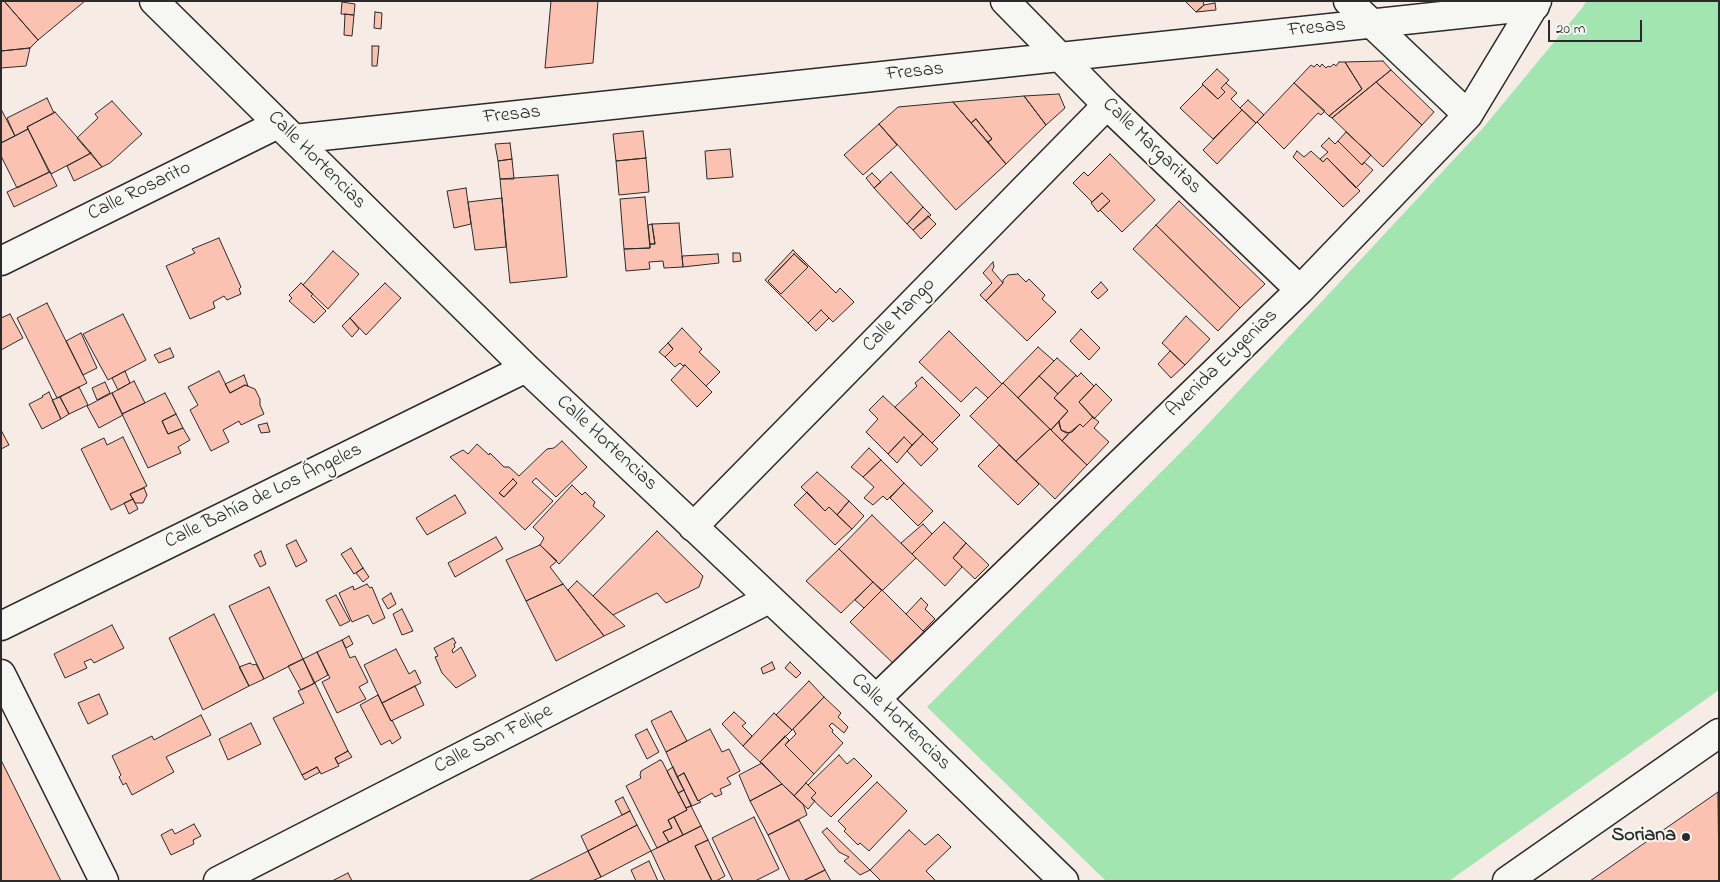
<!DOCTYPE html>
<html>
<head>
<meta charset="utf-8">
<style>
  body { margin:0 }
  #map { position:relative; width:1720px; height:882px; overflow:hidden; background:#f7ece5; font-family:"Indie Flower",sans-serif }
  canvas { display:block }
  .frame { position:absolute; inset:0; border:2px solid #2b2b2b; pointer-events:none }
  .scale { position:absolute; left:1548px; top:20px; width:94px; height:22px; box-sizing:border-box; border:2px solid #2b2b2b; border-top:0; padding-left:6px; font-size:15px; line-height:18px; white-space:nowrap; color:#2b2b2b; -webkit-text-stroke:4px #f6f6f2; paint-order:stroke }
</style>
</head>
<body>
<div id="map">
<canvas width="1720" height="882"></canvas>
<div class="frame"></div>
<div class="scale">20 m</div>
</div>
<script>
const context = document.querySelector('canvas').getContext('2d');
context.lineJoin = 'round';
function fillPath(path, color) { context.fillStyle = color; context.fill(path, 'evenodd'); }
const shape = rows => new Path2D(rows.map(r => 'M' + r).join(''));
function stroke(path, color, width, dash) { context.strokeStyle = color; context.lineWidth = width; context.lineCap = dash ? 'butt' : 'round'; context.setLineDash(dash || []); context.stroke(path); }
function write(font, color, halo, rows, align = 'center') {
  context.font = font + ' "Indie Flower",sans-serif'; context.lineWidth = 4; context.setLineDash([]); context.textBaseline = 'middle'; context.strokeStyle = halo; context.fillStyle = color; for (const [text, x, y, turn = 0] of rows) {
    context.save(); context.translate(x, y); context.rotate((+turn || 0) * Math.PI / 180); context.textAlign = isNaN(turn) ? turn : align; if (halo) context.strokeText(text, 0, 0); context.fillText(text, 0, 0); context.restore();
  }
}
fillPath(shape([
  [1586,1,1719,1,1719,690,1449,881,1106,881,927,707,1195,438,1483,128,1583,7]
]), '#a2e5b0');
const building = shape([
  [1,1,4,1,38,40,30,48,1,51,1,1],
  [4,1,85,1,38,40,4,1],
  [551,1,598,1,593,63,545,68,551,1],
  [1185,1,1203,1,1204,5,1196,12,1185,1],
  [342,2,355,4,354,15,341,14,342,2],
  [1215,3,1216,10,1196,12,1204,5,1215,3],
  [375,12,382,13,381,29,374,28,375,12],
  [345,14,354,15,352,36,344,35,345,14],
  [372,46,379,46,377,66,372,66,372,46],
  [30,48,26,66,1,68,1,51,30,48],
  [1383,61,1391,70,1332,118,1329,116,1362,89,1345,62,1383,61],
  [1339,62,1345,62,1362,89,1329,116,1294,83,1311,65,1314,67,1317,64,1320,67,1322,64,1326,68,1328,66,1330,67,1334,64,1336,66,1339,62],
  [1217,69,1229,80,1221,88,1225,92,1218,99,1202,84,1217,69],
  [1391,70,1434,112,1422,125,1376,82,1391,70],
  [1376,82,1422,125,1383,167,1332,118,1376,82],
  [1226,83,1237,93,1231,99,1242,110,1213,139,1180,108,1203,85,1218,99,1225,92,1221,88,1226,83],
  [1294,83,1325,111,1321,115,1318,113,1284,149,1257,122,1294,83],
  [1059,94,1065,108,1046,125,1024,96,1059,94],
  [1024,96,1046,125,1006,164,988,142,992,139,976,119,971,123,953,102,1024,96],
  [47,98,54,113,27,127,28,129,15,136,7,118,47,98],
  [1248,100,1264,115,1256,123,1240,108,1248,100],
  [112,101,142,134,110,163,102,167,77,138,98,118,95,114,112,101],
  [953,102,1006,164,956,210,879,124,898,107,953,102],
  [1,109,15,136,1,143,1,109],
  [1242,110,1256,123,1217,164,1203,150,1242,110],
  [55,112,91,153,51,174,27,127,55,112],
  [976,119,992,139,988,142,971,123,976,119],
  [879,124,897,145,863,175,844,155,879,124],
  [28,129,49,172,17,188,1,156,1,143,28,129],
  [643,131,646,158,616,161,613,134,643,131],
  [1346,132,1371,155,1362,165,1338,141,1346,132],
  [1329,138,1335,144,1338,141,1362,165,1364,162,1373,170,1356,188,1327,158,1323,162,1320,159,1328,152,1321,146,1329,138],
  [510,143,512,159,498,161,495,144,510,143],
  [730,149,733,177,707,179,705,151,730,149],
  [1297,151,1304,157,1311,151,1323,162,1327,158,1360,191,1343,207,1293,157,1297,151],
  [91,153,102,167,74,181,67,166,91,153],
  [1110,154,1155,200,1122,232,1100,210,1110,201,1102,193,1092,202,1073,183,1084,172,1088,176,1110,154],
  [646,158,649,192,619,195,616,161,646,158],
  [512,159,514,179,500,179,498,161,512,159],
  [50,172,57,186,14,207,7,192,50,172],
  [891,172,923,207,907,224,874,188,891,172],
  [872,173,881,182,874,188,866,178,872,173],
  [558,175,567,277,510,283,500,179,558,175],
  [466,188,471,224,454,228,447,191,466,188],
  [1102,193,1110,201,1098,212,1091,203,1102,193],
  [645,197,650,248,624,249,620,199,645,197],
  [502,198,506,247,475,250,468,202,502,198],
  [1179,201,1265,284,1240,308,1156,225,1179,201],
  [923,207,931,215,913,230,907,224,923,207],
  [928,216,936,224,921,239,913,230,928,216],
  [679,223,683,267,664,268,663,261,649,262,650,269,626,271,624,249,650,248,650,244,655,244,652,224,679,223],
  [652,224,655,244,650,244,648,225,652,224],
  [1156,225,1240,308,1218,331,1133,249,1156,225],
  [219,238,241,287,239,289,241,294,227,300,224,296,213,302,215,308,190,319,166,266,195,253,192,249,219,238],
  [793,250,836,293,840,288,854,302,833,322,821,310,808,323,765,280,793,250],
  [794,254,808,267,781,294,768,281,794,254],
  [333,251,359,274,328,309,303,285,333,251],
  [733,253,740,253,741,261,733,262,733,253],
  [718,254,719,263,683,267,682,256,718,254],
  [794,254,808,267,781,294,768,281,794,254],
  [993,262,994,267,992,270,1003,283,986,301,980,295,992,283,983,273,993,262],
  [1018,274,1026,282,1029,279,1045,295,1042,299,1056,312,1027,341,986,301,1003,283,1003,280,1008,275,1018,274],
  [1101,282,1108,290,1098,299,1091,292,1101,282],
  [301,283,313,294,311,296,326,311,314,323,289,301,292,298,289,295,301,283],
  [385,283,401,298,366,335,350,318,385,283],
  [47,303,87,383,57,398,17,318,47,303],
  [821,310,829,318,816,331,808,323,821,310],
  [10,314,23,338,1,350,1,318,10,314],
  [123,314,146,360,108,380,83,334,123,314],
  [1186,316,1210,339,1185,365,1162,343,1186,316],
  [350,318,359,329,352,337,342,326,350,318],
  [682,328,702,349,699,352,720,372,706,386,685,365,683,366,680,363,675,367,665,357,673,349,668,343,682,328],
  [1081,329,1100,348,1089,360,1070,341,1081,329],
  [949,331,1002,384,988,398,976,387,961,402,919,362,949,331],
  [81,333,97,368,83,375,66,341,81,333],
  [668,343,673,349,665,357,659,352,668,343],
  [1038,347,1054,361,1018,398,1003,383,1038,347],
  [170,348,174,357,159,363,154,355,170,348],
  [1170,351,1185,365,1171,378,1158,364,1170,351],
  [1057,358,1076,375,1058,394,1039,376,1057,358],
  [685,365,712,392,697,407,671,380,685,365],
  [125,371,130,383,118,390,112,378,125,371],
  [219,371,230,393,245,385,255,389,260,399,260,405,264,414,241,425,239,421,223,430,229,442,211,451,190,410,198,405,188,387,219,371],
  [1081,373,1094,386,1079,402,1093,417,1083,427,1080,424,1072,432,1066,433,1061,430,1059,424,1059,421,1068,411,1054,398,1076,375,1077,377,1081,373],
  [244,375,248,386,245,385,230,393,225,384,244,375],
  [1039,376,1058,394,1054,398,1068,411,1051,430,1018,398,1039,376],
  [922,377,960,415,932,443,895,407,917,386,915,383,922,377],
  [134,381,145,403,122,414,112,393,134,381],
  [105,382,110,393,97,400,92,388,105,382],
  [1003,383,1050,429,1016,461,970,416,1003,383],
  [1096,384,1112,400,1094,419,1079,402,1096,384],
  [79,387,88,405,69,414,60,397,79,387],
  [49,392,61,419,42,429,29,404,43,397,42,396,49,392],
  [112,393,123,415,99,428,87,406,112,393],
  [165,393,176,414,162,421,168,434,183,428,190,440,178,447,181,453,148,468,122,414,165,393],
  [883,396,923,434,912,445,904,437,888,454,866,432,878,419,869,410,883,396],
  [60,397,69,414,61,419,52,400,60,397],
  [176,414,183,428,168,434,162,421,176,414],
  [1093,417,1099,422,1094,428,1109,442,1087,465,1062,441,1069,433,1080,424,1083,427,1093,417],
  [1059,421,1061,430,1069,433,1062,441,1051,430,1059,421],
  [267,423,270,432,261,433,258,425,267,423],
  [1050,429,1087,465,1055,499,1016,461,1050,429],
  [1,430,9,445,1,449,1,430],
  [923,434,938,449,921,466,907,451,923,434],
  [123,437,147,486,130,494,133,499,111,510,81,449,104,438,107,445,123,437],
  [904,437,912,445,897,463,888,454,904,437],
  [562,441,587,467,556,497,536,478,532,482,553,501,525,530,450,457,463,450,468,454,477,444,489,455,490,453,504,467,509,467,519,476,547,449,554,448,562,441],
  [513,479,517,483,504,497,499,493,513,479],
  [999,445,1039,484,1018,505,978,466,999,445],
  [869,448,881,460,863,477,851,467,869,448],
  [881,460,904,483,887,500,883,496,873,505,864,498,874,487,863,477,881,460],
  [817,472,849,501,837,515,829,507,825,511,801,487,817,472],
  [513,479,517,483,504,497,499,493,513,479],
  [904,483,933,511,918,526,890,498,904,483],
  [572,485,582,495,585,492,595,502,593,506,605,516,559,564,540,545,544,538,533,527,572,485],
  [144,488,147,495,143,503,135,503,130,494,144,488],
  [807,492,825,511,829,507,852,529,835,545,794,505,807,492],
  [455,495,466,513,427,535,416,518,455,495],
  [133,499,138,509,129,514,124,503,133,499],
  [849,501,864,516,852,529,837,515,849,501],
  [872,515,916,558,882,591,839,549,872,515],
  [944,522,966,543,953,558,962,567,945,586,912,554,944,522],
  [923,524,932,534,912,554,901,543,923,524],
  [657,531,703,576,699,587,666,603,657,593,613,615,593,596,657,531],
  [496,537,503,549,455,577,448,563,496,537],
  [296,540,307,561,296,567,286,545,296,540],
  [966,543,989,565,975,579,953,558,966,543],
  [540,545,557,561,550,567,563,584,526,601,506,560,540,545],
  [351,548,363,568,354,574,341,554,351,548],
  [839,549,873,582,841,613,806,581,839,549],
  [261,551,266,564,260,567,254,555,261,551],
  [363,568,369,577,363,582,356,573,363,568],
  [577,581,625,626,604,636,568,590,577,581],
  [873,582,882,590,864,608,855,600,873,582],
  [367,584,370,588,372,587,385,618,373,624,368,615,352,622,339,593,353,586,354,590,367,584],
  [563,584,604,636,556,661,526,601,563,584],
  [269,587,303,659,264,679,229,606,269,587],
  [882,590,926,634,895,665,850,622,882,590],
  [391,593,396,604,388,609,382,599,391,593],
  [336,595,350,621,340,626,326,600,336,595],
  [921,598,928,605,925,609,935,619,923,631,906,614,921,598],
  [402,609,413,631,402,635,393,614,402,609],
  [214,614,249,686,203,710,169,638,214,614],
  [112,625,124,648,94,663,91,659,84,662,87,668,65,678,54,654,112,625],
  [349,636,353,644,346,648,342,640,349,636],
  [453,638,456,643,454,644,455,647,452,650,453,653,461,647,476,676,456,688,442,673,435,657,438,656,434,648,453,638],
  [342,640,350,658,355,656,368,682,359,687,366,699,337,713,322,682,330,678,317,652,342,640],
  [396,649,409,674,415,670,421,683,382,703,364,665,396,649],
  [317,652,328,675,314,683,303,659,317,652],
  [303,659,315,683,301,690,288,666,303,659],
  [772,662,775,669,763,674,761,668,772,662],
  [790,662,801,673,796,678,785,668,790,662],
  [250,663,253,665,256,664,264,679,249,686,239,667,250,663],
  [809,681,824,697,792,730,776,715,809,681],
  [315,683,348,751,335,758,339,766,321,774,317,767,302,775,273,718,304,703,298,691,315,683],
  [415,686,424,705,391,721,382,703,415,686],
  [99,694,108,714,88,724,78,703,99,694],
  [378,695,391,721,392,720,401,738,392,744,390,740,381,745,360,705,378,695],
  [824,697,841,713,838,717,848,727,844,733,832,723,829,726,833,730,832,732,843,743,814,774,785,745,796,734,793,729,824,697],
  [671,711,687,741,666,752,651,721,671,711],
  [734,712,746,723,742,726,752,736,743,746,722,724,734,712],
  [774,713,792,730,760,762,743,746,774,713],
  [201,715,211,735,166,757,174,772,132,795,126,783,123,785,119,777,121,775,112,756,152,736,154,740,201,715],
  [251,723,261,744,228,760,219,739,251,723],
  [647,729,659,752,647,759,635,735,647,729],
  [710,729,722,752,729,749,740,771,727,778,731,784,720,789,722,794,715,797,712,793,698,801,684,773,677,777,666,752,710,729],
  [785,736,789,740,785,745,814,774,794,796,760,762,785,736],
  [348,751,352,757,338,764,335,758,348,751],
  [839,755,847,764,854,758,872,776,831,817,811,798,816,793,808,785,839,755],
  [1,760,61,881,1,881,1,760],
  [660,760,662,761,687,810,668,820,672,828,663,832,669,842,657,848,626,786,641,778,640,775,641,771,660,760],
  [762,763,782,784,750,801,739,775,762,763],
  [317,767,320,772,305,780,302,775,317,767],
  [673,767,684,790,678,793,667,771,673,767],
  [684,773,698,801,699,800,701,802,692,806,677,777,684,773],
  [877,782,907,811,869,851,860,843,858,845,844,831,846,829,838,821,877,782],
  [806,783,816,793,811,798,815,801,808,809,794,796,806,783],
  [782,784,803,804,807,815,768,835,750,801,782,784],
  [684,790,691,806,686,808,678,793,684,790],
  [1718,792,1719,881,1590,881,1718,792],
  [623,797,630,811,622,815,615,801,623,797],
  [691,806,701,826,683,835,674,817,687,810,686,808,691,806],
  [630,811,637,825,588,851,581,836,630,811],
  [674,817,683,835,669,842,663,832,672,828,668,820,674,817],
  [754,817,779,869,755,881,733,881,712,838,754,817],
  [799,820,825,870,803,881,790,881,768,835,799,820],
  [194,824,201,836,193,840,194,844,171,855,161,835,172,829,175,834,194,824],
  [637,825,651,851,601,877,588,851,637,825],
  [701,826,708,840,695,846,712,881,665,881,651,851,701,826],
  [827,828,870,870,860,875,844,861,849,857,839,852,822,832,827,828],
  [909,830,925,845,938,834,951,847,926,871,936,881,881,881,870,870,909,830],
  [708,840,725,876,716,881,712,881,695,846,708,840],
  [588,851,601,877,592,881,528,881,588,851],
  [649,861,658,881,636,881,631,870,649,861],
  [825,870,831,881,803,881,825,870],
  [348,873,352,881,332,881,348,873]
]);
fillPath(building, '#fbc2b2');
stroke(building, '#2b2b2b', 1);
const minor = shape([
  [154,1,526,368,876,699,1064,881],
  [1005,1,1107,105,1300,290],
  [1348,1,1468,115],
  [294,139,1535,6],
  [1,261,278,124],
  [693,527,1107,105],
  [1,626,526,368],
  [1,674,104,881],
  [876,699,1300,290,1468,115,1537,1],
  [218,881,769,599],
  [1507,881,1719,733]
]);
stroke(minor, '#2b2b2b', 31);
stroke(minor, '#f6f6f2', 28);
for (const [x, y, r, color] of [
  [1686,837,5,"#2b2b2b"]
]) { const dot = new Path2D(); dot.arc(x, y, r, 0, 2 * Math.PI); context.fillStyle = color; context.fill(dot); stroke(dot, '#f6f6f2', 2); }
write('20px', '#2b2b2b', '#f6f6f2', [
  ["Fresas",1317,29,-6],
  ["Fresas",915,73,-6],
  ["Fresas",512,116,-6],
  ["Calle Margaritas",1151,147,44],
  ["Calle Hortencias",316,161,45],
  ["Calle Rosarito",140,192,-26],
  ["Calle Mango",900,316,-46],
  ["Avenida Eugenias",1223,364,-44],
  ["Calle Hortencias",606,444,43],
  ["Calle Bahía de Los Ángeles",264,497,-26],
  ["Calle Hortencias",900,723,44],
  ["Calle San Felipe",494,740,-27]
]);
write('bold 20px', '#2b2b2b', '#f6f6f2', [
  ["Soriana",1676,837]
], 'right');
</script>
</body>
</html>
